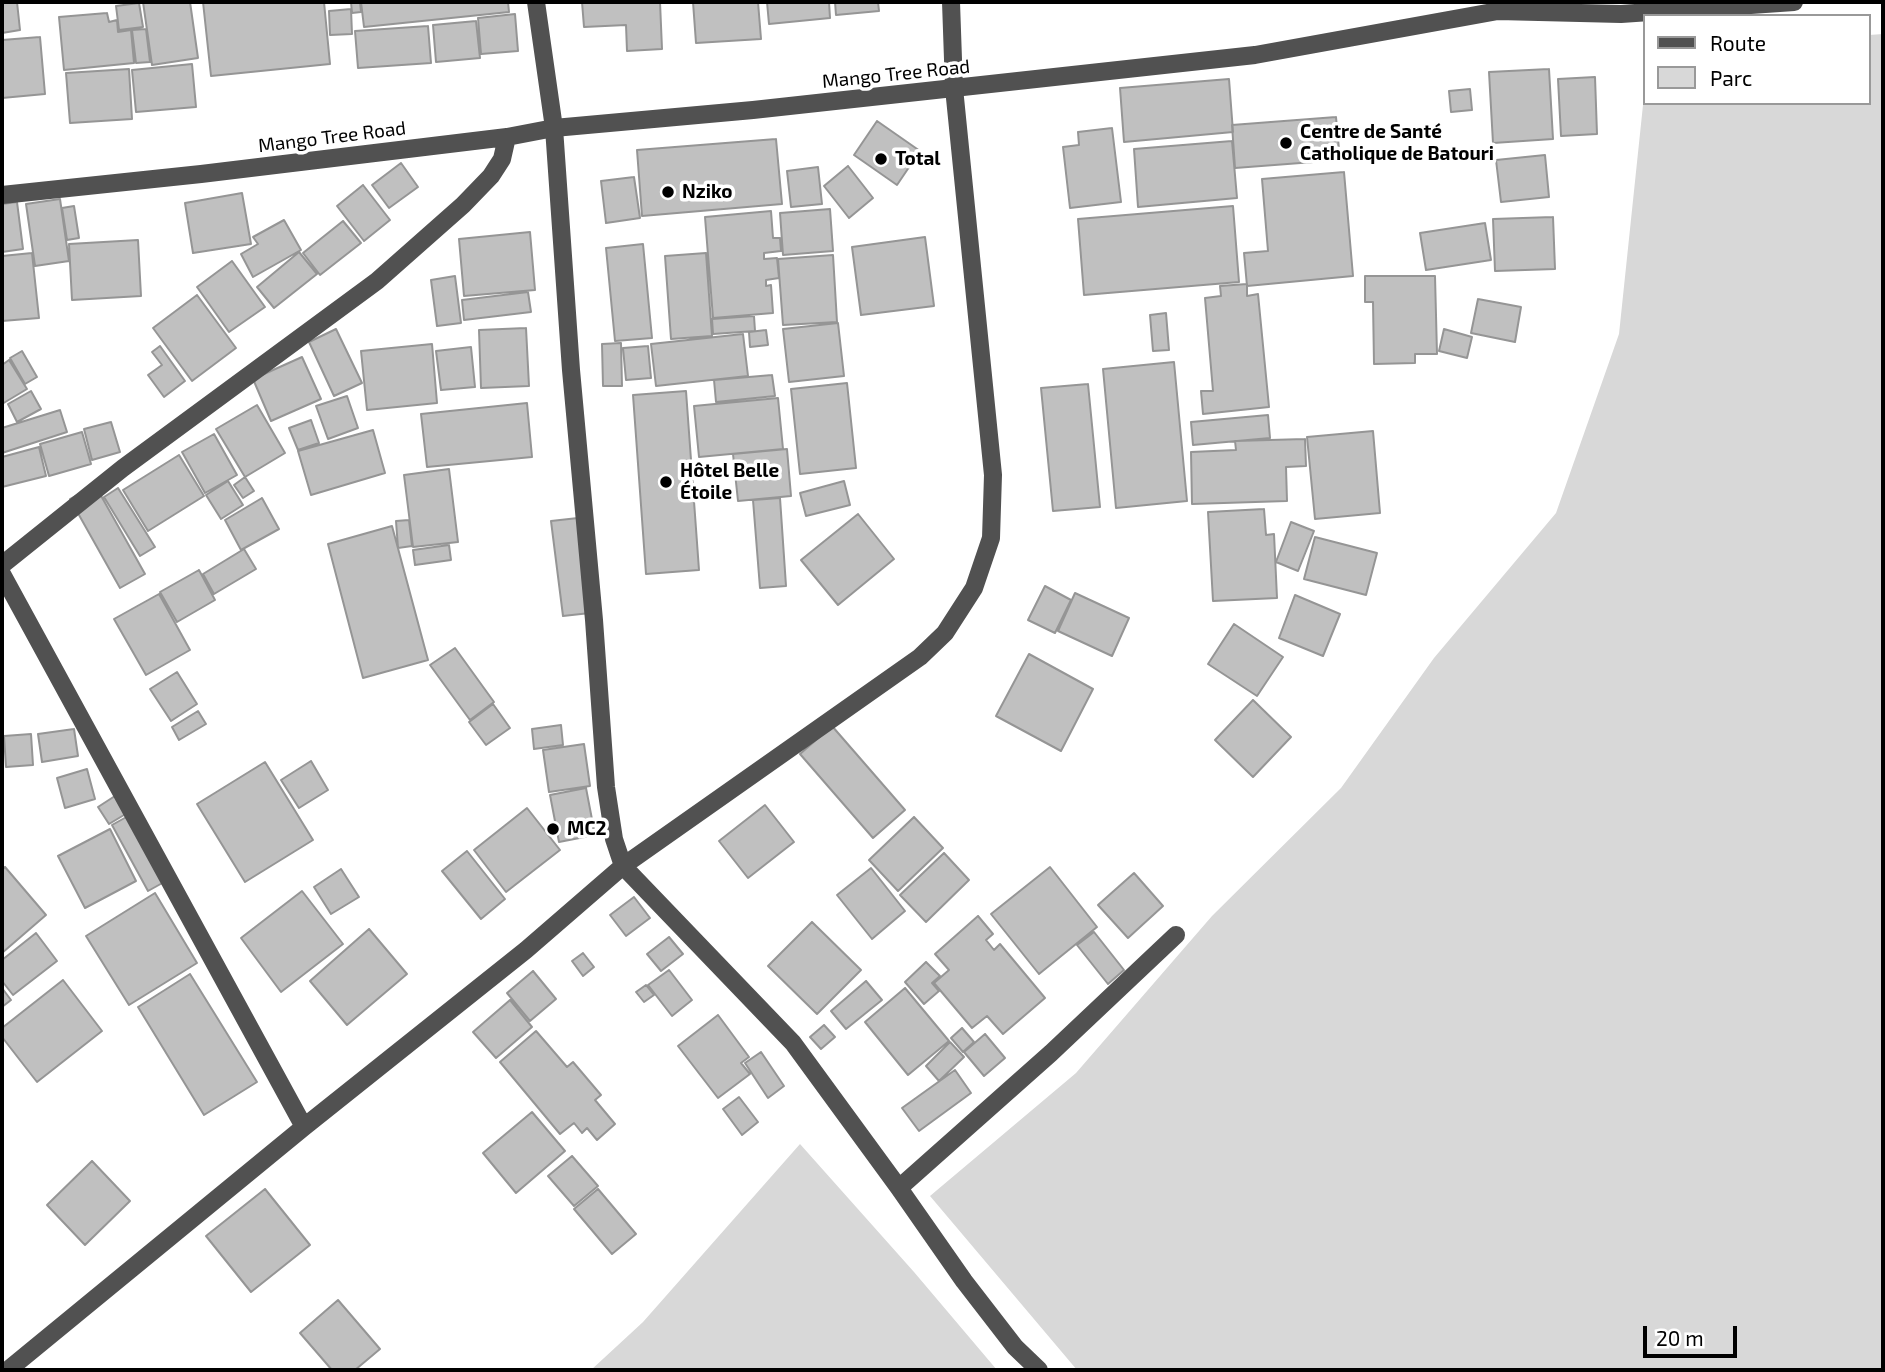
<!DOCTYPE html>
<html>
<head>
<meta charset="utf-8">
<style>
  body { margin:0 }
  #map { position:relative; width:1885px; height:1372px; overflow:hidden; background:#fff; font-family:"Exo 2",sans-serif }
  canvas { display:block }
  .frame { position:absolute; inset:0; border:4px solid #000; pointer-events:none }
  .legend { position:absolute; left:1643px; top:14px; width:228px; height:91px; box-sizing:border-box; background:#fff; border:2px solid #999; margin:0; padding:9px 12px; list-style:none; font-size:21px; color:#000 }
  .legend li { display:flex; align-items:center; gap:14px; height:35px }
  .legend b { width:35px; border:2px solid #999 }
  .scale { position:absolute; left:1643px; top:1326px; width:94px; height:32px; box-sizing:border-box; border:4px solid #000; border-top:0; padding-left:9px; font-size:21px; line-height:24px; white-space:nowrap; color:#000; -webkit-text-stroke:5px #fff; paint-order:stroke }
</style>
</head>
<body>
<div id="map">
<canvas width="1885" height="1372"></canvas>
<div class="frame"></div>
<ul class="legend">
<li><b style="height:9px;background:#515151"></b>Route</li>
<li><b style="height:19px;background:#d8d8d8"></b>Parc</li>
</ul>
<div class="scale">20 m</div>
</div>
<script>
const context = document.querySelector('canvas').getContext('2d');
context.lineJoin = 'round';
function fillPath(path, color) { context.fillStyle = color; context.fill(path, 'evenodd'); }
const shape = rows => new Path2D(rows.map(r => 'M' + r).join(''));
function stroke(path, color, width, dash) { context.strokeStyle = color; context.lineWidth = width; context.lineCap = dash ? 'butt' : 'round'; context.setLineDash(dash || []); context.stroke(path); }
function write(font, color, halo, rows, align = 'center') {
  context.font = font + ' "Exo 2",sans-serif'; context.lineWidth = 7; context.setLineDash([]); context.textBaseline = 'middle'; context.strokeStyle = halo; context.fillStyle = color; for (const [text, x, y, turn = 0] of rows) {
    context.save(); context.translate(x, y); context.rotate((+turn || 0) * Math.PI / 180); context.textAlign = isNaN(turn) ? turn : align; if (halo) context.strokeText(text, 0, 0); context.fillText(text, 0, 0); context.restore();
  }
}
fillPath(shape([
  [1883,34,1883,1370,1077,1370,930,1196,1076,1073,1212,916,1341,788,1434,658,1556,513,1619,334,1645,86,1645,103,1869,103,1869,35],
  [800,1144,914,1272,997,1370,591,1370,643,1322]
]), '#d8d8d8');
const building = shape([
  [2,2,17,2,20,30,2,33,2,2],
  [143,2,190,2,198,58,152,65,143,2],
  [203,2,324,2,330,64,211,76,203,2],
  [351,2,360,2,361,12,352,13,351,2],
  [361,2,508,2,509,12,364,27,361,2],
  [582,2,660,2,662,49,627,51,626,25,584,27,582,2],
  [693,2,758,2,761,39,696,43,693,2],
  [767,2,829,2,830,18,769,24,767,2],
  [835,2,878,2,879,11,836,15,835,2],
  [139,3,143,27,119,30,116,6,139,3],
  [351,9,352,34,330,35,329,11,351,9],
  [107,13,109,22,117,20,118,32,131,30,134,63,64,70,59,17,107,13],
  [515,14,518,51,481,54,478,18,515,14],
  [476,21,480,58,436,62,433,25,476,21],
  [428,26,431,63,358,68,355,31,428,26],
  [146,29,150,62,136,63,132,30,146,29],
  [40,37,45,94,2,98,2,40,40,37],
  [192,64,196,107,136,112,132,70,192,64],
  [129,69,132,119,70,123,66,73,129,69],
  [1549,69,1553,139,1493,143,1489,72,1549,69],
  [1595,77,1597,134,1561,136,1558,79,1595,77],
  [1229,79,1233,132,1124,142,1120,88,1229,79],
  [1470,89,1472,110,1451,112,1449,91,1470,89],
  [1336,117,1340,160,1235,168,1232,125,1336,117],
  [877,121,920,151,897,185,854,155,877,121],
  [1112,128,1121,202,1070,208,1063,147,1079,145,1078,132,1112,128],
  [776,139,782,204,642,216,637,150,776,139],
  [1232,141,1237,198,1138,207,1134,149,1232,141],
  [1545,155,1549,197,1501,202,1496,160,1545,155],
  [401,163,418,187,389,208,372,185,401,163],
  [848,166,873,198,849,218,824,186,848,166],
  [818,167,822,204,791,207,787,171,818,167],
  [1344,172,1353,276,1247,286,1244,253,1268,251,1262,179,1344,172],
  [634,177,640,218,606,223,601,181,634,177],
  [363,185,390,220,364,241,337,206,363,185],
  [242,193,251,244,193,253,185,203,242,193],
  [60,199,69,261,35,266,26,204,60,199],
  [17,202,23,249,2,252,2,204,17,202],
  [74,206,79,238,67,240,62,208,74,206],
  [1233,206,1239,282,1084,295,1078,219,1233,206],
  [830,209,833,251,783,255,780,213,830,209],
  [771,211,773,238,780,238,781,251,764,253,764,259,777,258,779,278,766,280,766,286,771,285,773,313,713,318,705,217,771,211],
  [1553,217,1555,269,1495,271,1493,219,1553,217],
  [284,220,301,250,253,277,241,254,258,244,253,237,284,220],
  [343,221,361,243,320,275,303,253,343,221],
  [1485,223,1491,260,1426,270,1420,233,1485,223],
  [530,232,535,290,464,296,459,239,530,232],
  [925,237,934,306,861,315,852,247,925,237],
  [138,240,141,296,72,300,69,244,138,240],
  [643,244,652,338,615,341,606,248,643,244],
  [299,252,317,274,274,308,257,287,299,252],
  [32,253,39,318,2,321,2,256,32,253],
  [706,253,712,336,671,339,665,256,706,253],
  [833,255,837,322,783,325,778,259,833,255],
  [232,261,265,307,229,332,197,287,232,261],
  [455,276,461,323,437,326,431,280,455,276],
  [1365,276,1435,276,1437,354,1415,354,1415,363,1374,364,1373,302,1365,302,1365,276],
  [1247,284,1247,296,1258,294,1269,407,1203,414,1201,391,1213,391,1205,298,1221,296,1220,286,1247,284],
  [528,292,531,312,464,320,462,300,528,292],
  [197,295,236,348,192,381,153,328,197,295],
  [1478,299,1521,307,1515,342,1471,333,1478,299],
  [1166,313,1169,350,1153,351,1150,315,1166,313],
  [754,316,755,331,713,334,712,319,754,316],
  [838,323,844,376,789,382,783,329,838,323],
  [526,328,529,386,481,388,479,330,526,328],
  [336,329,362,383,334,396,309,342,336,329],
  [1444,329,1472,337,1467,358,1439,351,1444,329],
  [766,330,768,345,750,347,749,332,766,330],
  [743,334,748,376,656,386,651,344,743,334],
  [621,343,622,386,603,386,602,344,621,343],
  [432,344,437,403,367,410,361,351,432,344],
  [160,346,185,381,164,397,148,375,162,365,152,352,160,346],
  [648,346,651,378,626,380,623,348,648,346],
  [471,347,475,387,441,390,436,351,471,347],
  [22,351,37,377,25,384,10,358,22,351],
  [302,357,321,399,271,421,253,379,302,357],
  [9,360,27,389,2,404,2,365,9,360],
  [1174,362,1187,501,1116,508,1103,369,1174,362],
  [772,375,775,396,716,402,714,380,772,375],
  [847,383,856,468,800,474,791,389,847,383],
  [1088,384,1100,507,1053,511,1041,388,1088,384],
  [31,391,41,409,17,422,8,404,31,391],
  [686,391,699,570,646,574,633,395,686,391],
  [347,396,358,428,328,439,316,406,347,396],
  [778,398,783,449,699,457,694,406,778,398],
  [527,403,532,457,427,467,421,414,527,403],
  [257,405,285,453,245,477,216,429,257,405],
  [60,410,67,432,2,453,2,428,60,410],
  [1268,415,1270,438,1193,445,1191,422,1268,415],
  [311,420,319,443,298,450,289,428,311,420],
  [111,422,120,452,92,460,84,429,111,422],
  [373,430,385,473,311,495,298,451,373,430],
  [1373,431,1380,513,1315,519,1307,437,1373,431],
  [82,432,91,464,49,476,40,444,82,432],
  [214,434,237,475,205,493,182,452,214,434],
  [1305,439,1306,466,1286,467,1287,501,1192,504,1191,452,1236,450,1235,441,1305,439],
  [39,447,46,476,2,487,2,457,39,447],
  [787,449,791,496,738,501,733,454,787,449],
  [179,455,204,496,148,531,123,490,179,455],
  [449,469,458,542,413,547,404,475,449,469],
  [245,477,254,491,243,498,234,485,245,477],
  [228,481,243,505,221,519,206,495,228,481],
  [844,481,850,505,806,516,800,493,844,481],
  [95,485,145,574,120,588,70,499,95,485],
  [118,488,155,547,140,556,104,497,118,488],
  [262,498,279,529,241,550,225,520,262,498],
  [780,498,786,586,760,588,753,500,780,498],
  [1264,509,1266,535,1274,534,1277,598,1213,601,1208,512,1264,509],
  [858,514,894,559,838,605,801,560,858,514],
  [578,518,590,613,563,616,551,521,578,518],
  [409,520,412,546,398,548,396,521,409,520],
  [1291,522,1314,531,1298,571,1276,562,1291,522],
  [392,526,428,660,363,678,328,544,392,526],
  [1315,537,1377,553,1366,595,1304,579,1315,537],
  [449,545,451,560,415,565,413,550,449,545],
  [244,549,256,569,214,594,203,574,244,549],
  [199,570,215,600,177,622,160,592,199,570],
  [1045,586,1071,600,1055,633,1028,620,1045,586],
  [1075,593,1129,618,1112,656,1058,631,1075,593],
  [159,594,190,650,146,675,114,619,159,594],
  [1295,595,1340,614,1323,656,1279,638,1295,595],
  [1234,624,1283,657,1257,696,1208,664,1234,624],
  [455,648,494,702,470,720,430,665,455,648],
  [1029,654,1093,689,1061,751,996,716,1029,654],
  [177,672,197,704,171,721,150,689,177,672],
  [1253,700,1291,737,1253,777,1215,740,1253,700],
  [493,704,510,728,486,745,469,722,493,704],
  [198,711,206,724,179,740,172,727,198,711],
  [561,725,563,745,534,749,532,729,561,725],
  [832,726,905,810,873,838,800,754,832,726],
  [74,729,78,756,42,762,38,734,74,729],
  [31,734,33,765,6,767,4,736,31,734],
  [584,744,590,786,549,792,543,750,584,744],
  [311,761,328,790,299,808,281,780,311,761],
  [265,762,313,840,245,882,197,804,265,762],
  [87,769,95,799,65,808,57,778,87,769],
  [586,788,595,835,559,842,550,795,586,788],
  [118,794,129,812,109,824,98,807,118,794],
  [765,805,794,842,748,878,719,841,765,805],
  [527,808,560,850,506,892,474,850,527,808],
  [130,815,166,881,148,891,112,825,130,815],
  [914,817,943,848,898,891,869,860,914,817],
  [110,829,136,881,85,908,58,856,110,829],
  [467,851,505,899,481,919,442,871,467,851],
  [944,853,969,880,926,922,900,895,944,853],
  [5,867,46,915,2,953,2,870,5,867],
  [1050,867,1097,927,1039,974,991,914,1050,867],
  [871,868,905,911,872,939,837,895,871,868],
  [341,869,359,897,331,914,314,887,341,869],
  [1134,873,1163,906,1128,938,1098,905,1134,873],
  [302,891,343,944,281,992,241,938,302,891],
  [155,893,197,963,129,1005,86,936,155,893],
  [634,897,650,918,626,936,610,915,634,897],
  [978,916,993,934,986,940,994,950,1000,944,1045,998,1003,1034,987,1016,972,1028,934,983,949,970,935,954,978,916],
  [812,922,861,970,817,1014,768,966,812,922],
  [369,929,407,974,347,1025,310,981,369,929],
  [1094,932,1124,970,1108,984,1077,945,1094,932],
  [36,933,57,961,13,995,2,981,2,960,36,933],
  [669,937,683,954,661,971,647,954,669,937],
  [583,953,594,967,583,976,572,961,583,953],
  [926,962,940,976,932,983,939,991,924,1004,905,982,926,962],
  [669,970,692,1000,672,1016,648,985,669,970],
  [533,971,556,999,530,1021,507,993,533,971],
  [190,974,257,1082,204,1115,138,1007,190,974],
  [63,980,102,1031,37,1082,2,1037,2,1028,63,980],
  [866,981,882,1000,846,1029,831,1011,866,981],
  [646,985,654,995,644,1002,636,992,646,985],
  [2,988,11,1000,2,1007,2,988],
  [905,988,949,1041,908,1075,865,1022,905,988],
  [510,1000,532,1027,496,1058,473,1032,510,1000],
  [718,1015,749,1057,741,1063,750,1074,718,1098,678,1046,718,1015],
  [824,1025,835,1037,821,1049,810,1037,824,1025],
  [962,1028,974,1042,963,1052,951,1038,962,1028],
  [536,1031,567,1067,573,1062,601,1095,595,1100,615,1124,597,1140,587,1128,582,1133,574,1123,560,1134,500,1062,536,1031],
  [985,1034,1005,1058,984,1076,964,1052,985,1034],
  [950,1042,964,1057,939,1081,926,1066,950,1042],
  [761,1052,784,1086,768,1098,745,1063,761,1052],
  [955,1070,971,1093,919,1131,902,1108,955,1070],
  [739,1097,758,1122,742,1135,723,1109,739,1097],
  [532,1112,565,1151,516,1193,483,1153,532,1112],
  [572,1156,598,1186,574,1206,548,1176,572,1156],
  [92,1161,130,1201,85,1245,47,1205,92,1161],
  [265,1189,310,1245,251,1292,206,1236,265,1189],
  [598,1189,636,1234,612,1254,574,1209,598,1189],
  [338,1300,380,1349,355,1370,332,1370,300,1333,338,1300]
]);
fillPath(building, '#c0c0c0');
stroke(building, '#959595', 2);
stroke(shape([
  [536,2,554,128,571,370,594,620,606,787,614,839,623,866,793,1043,899,1188,964,1281,1015,1347,1039,1370],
  [2,195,201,174,507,137,554,128,753,110,1255,55,1498,11,1621,14,1794,2],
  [2,565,123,468,377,281,463,205,491,176,502,159,507,137],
  [2,574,304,1127],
  [899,1188,1051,1053,1176,935],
  [8,1370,304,1127,526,950,623,866,920,657,945,633,974,588,991,538,993,475,954,88,951,2]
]), '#515151', 18);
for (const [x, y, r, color] of [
  [1286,143,7,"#000"],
  [881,159,7,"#000"],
  [668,192,7,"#000"],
  [666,482,7,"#000"],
  [553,829,7,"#000"]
]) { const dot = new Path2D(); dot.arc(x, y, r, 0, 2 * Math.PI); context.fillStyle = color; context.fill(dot); stroke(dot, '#fff', 2.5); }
write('19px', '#000', '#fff', [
  ["Mango Tree Road",896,74,-6],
  ["Mango Tree Road",332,137,-7]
]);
write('bold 19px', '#000', '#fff', [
  ["Centre de Santé",1300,132],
  ["Catholique de Batouri",1300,154],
  ["Total",895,159],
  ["Nziko",682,192],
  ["Hôtel Belle",680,471],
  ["Étoile",680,493],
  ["MC2",567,829]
], 'left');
</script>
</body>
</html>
